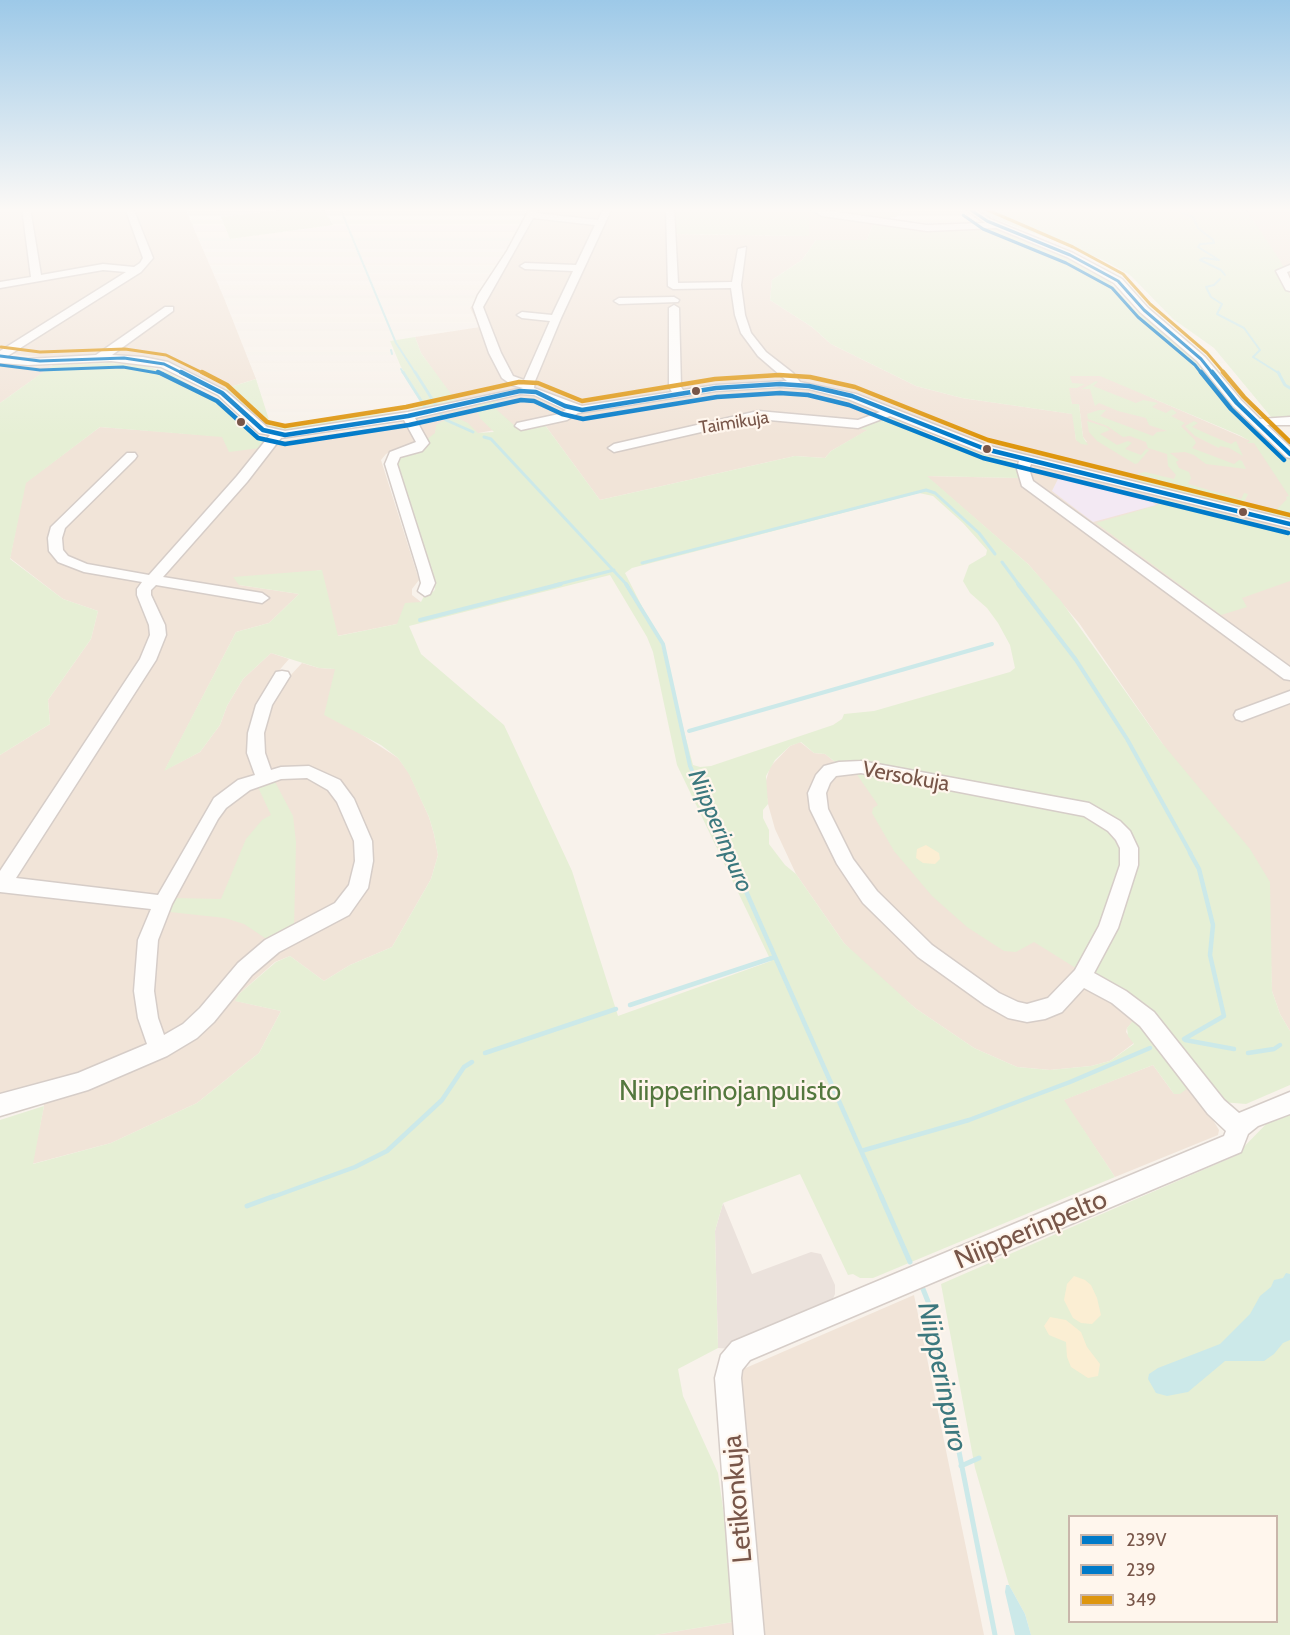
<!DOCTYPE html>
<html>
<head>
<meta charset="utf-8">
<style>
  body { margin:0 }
  #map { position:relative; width:1290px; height:1635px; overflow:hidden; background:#f8f2eb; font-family:Cabin,sans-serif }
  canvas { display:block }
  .legend { position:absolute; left:1068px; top:1515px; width:210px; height:108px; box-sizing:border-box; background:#fff6ed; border:2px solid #c9b6ab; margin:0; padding:8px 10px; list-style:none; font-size:18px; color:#785649 }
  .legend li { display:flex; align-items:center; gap:12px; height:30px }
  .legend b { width:30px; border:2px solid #c9b6ab }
</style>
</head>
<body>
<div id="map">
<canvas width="1290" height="1635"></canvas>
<ul class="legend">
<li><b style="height:8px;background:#007ac9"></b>239V</li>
<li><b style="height:8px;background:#007ac9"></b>239</li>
<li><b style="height:8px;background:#de960f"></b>349</li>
</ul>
</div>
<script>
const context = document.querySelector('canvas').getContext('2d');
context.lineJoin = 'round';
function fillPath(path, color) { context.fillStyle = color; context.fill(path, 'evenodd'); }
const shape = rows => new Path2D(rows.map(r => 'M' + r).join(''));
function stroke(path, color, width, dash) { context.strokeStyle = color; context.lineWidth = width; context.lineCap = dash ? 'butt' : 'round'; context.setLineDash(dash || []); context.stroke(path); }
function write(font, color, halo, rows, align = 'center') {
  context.font = font + ' Cabin,sans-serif'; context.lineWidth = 4.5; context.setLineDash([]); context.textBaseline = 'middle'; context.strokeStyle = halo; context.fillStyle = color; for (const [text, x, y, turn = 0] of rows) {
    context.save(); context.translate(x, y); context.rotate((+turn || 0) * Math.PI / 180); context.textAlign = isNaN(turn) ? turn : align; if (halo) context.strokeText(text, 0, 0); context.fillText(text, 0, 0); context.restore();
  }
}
fillPath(shape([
  [0,208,185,208,224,298,256,379,224,389,177,365,152,359,125,356,49,358,18,355,0,349],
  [534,208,673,208,676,234,809,236,809,210,874,221,867,240,816,240,802,260,772,280,770,300,812,327,831,344,916,386,962,398,1073,414,1076,440,1087,442,1083,437,1079,405,1072,404,1063,376,1080,373,1108,376,1150,397,1251,441,1290,438,1290,1031,1280,1014,1272,991,1270,938,1162,743,1079,623,1028,564,926,476,1018,478,1024,475,1024,464,958,444,885,416,868,430,831,451,825,458,795,456,600,500,542,421,395,449,386,454,381,460,419,580,412,589,412,595,421,602,397,624,337,636,321,570,239,585,299,594,269,623,236,632,165,770,200,752,220,725,227,706,243,679,271,653,289,659,276,674,288,678,302,663,319,668,335,669,361,734,398,758,409,773,429,817,434,834,438,855,431,879,392,947,350,965,324,981,290,956,275,962,239,994,236,1001,281,1011,259,1053,197,1103,111,1143,32,1164,44,1106,36,1083,0,1097,0,755,50,724,48,700,91,639,98,611,63,599,10,558,25,483,100,427,283,441,383,427,460,409,421,353,415,337,480,327,470,308,483,295],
  [1245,208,1290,208,1290,294,1256,225],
  [0,365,21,367,52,366,0,403],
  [800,742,814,753,825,754,839,765,850,765,1103,983,1127,1000,1210,1115,1219,1130,1218,1135,1115,1177,1063,1100,1153,1065,1174,1094,1137,1017,1127,1028,1126,1032,1134,1043,1110,1061,1091,1066,1050,1070,1017,1067,974,1048,915,1008,864,964,844,943,796,874,775,829,768,804,765,784,770,767,790,746],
  [914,1295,984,1635,655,1635,739,1621,760,1615,741,1370]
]), '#f1e4d8');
fillPath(shape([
  [723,1203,752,1274,811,1252,821,1254,835,1285,835,1294,832,1301,732,1349,718,1348,715,1231]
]), '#ebe2dc');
fillPath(shape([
  [1060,475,1146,496,1156,505,1093,522,1052,491]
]), '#f3e9f3');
fillPath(shape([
  [298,208,323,208,333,225,230,239,221,217],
  [673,208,740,208,754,211,809,210,809,236,676,234],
  [815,208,906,208,896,217,879,219,820,211],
  [977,208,1245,208,1281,262,1283,267,1278,270,1290,294,1290,416,1272,418,1214,348,1173,319,1130,275,1105,261,1067,245,997,220,983,214],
  [874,221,926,229,997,227,1030,243,1068,257,1105,277,1136,311,1169,337,1212,377,1290,457,1290,520,1271,515,1264,510,1264,507,1275,511,1287,499,1286,497,1289,496,1254,443,1247,443,1250,441,1239,435,1100,376,1070,376,1072,383,1085,384,1077,388,1069,388,1072,404,1079,404,1083,437,1088,445,1081,444,1076,440,1072,414,962,398,916,386,831,344,812,327,770,300,772,280,802,260,816,240,867,240],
  [415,337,421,353,457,402,285,432,268,426,259,415,256,416,224,389,256,379,271,426,406,411,425,405,401,367,390,341],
  [108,363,142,365,169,373,215,399,254,435,270,440,260,448,229,452,222,437,100,427,26,483,10,559,63,599,98,611,91,639,48,700,50,724,0,755,0,403,53,365],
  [1096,381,1098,382,1093,386,1136,403,1143,400,1158,403,1152,407,1166,413,1172,409,1177,413,1171,416,1185,423,1181,426,1194,439,1196,443,1192,448,1234,464,1239,460,1242,461,1246,469,1206,464,1194,455,1185,452,1170,453,1179,460,1176,462,1179,468,1189,472,1191,478,1188,484,1241,499,1244,493,1248,494,1244,502,1260,510,1213,502,1136,481,1136,478,1156,482,1157,479,1137,474,1145,472,1174,479,1176,475,1168,466,1167,454,1148,448,1146,442,1130,436,1123,437,1107,426,1088,419,1087,414,1099,410,1106,410,1100,416,1153,436,1157,432,1167,431,1149,425,1146,418,1118,411,1099,403,1095,406,1090,389,1082,389],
  [496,400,497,410,515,426,542,421,600,500,795,456,825,458,831,451,867,430,861,429,862,426,885,416,946,441,1018,464,1018,478,927,476,1028,564,1061,601,1162,743,1250,849,1270,882,1272,991,1280,1014,1290,1031,1290,1085,1246,1104,1222,1102,1211,1093,1159,1026,1127,1000,1034,942,1016,952,1004,951,967,927,932,896,894,851,872,813,873,808,878,805,851,766,839,765,825,754,814,753,801,742,790,746,775,760,766,776,768,804,763,810,763,818,769,830,769,844,785,865,796,874,844,943,915,1008,974,1048,1017,1067,1050,1070,1091,1066,1110,1061,1134,1044,1128,1036,1127,1028,1137,1016,1148,1036,1188,1088,1180,1094,1174,1094,1153,1065,1064,1100,1115,1177,873,1278,860,1278,853,1274,848,1275,800,1174,723,1203,715,1231,718,1348,678,1369,683,1396,718,1473,739,1621,655,1635,0,1635,0,1120,44,1106,33,1164,111,1143,197,1103,259,1053,281,1011,235,1001,239,994,276,962,290,956,324,981,350,965,392,947,431,879,438,855,434,834,429,817,409,774,398,758,381,745,324,715,335,669,319,668,271,653,243,679,227,706,220,725,200,752,164,771,236,632,269,623,299,594,239,585,233,577,322,570,338,636,397,624,405,603,421,602,424,596,434,591,435,589,394,461,401,454,425,445,426,440,435,433,436,425,443,421,459,419,468,423,478,433,494,432,480,418,477,410,478,404],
  [919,493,933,496,963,523,987,550,986,555,969,565,963,581,970,593,987,608,998,623,1010,645,1015,668,1010,672,874,711,844,714,842,719,833,725,711,766,700,767,693,765,661,644,625,573,632,568],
  [610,575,647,637,653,652,677,765,771,961,618,1016,572,871,504,725,421,654,409,626],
  [1087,421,1106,427,1110,430,1100,434,1117,445,1128,441,1132,443,1125,449,1141,455,1146,449,1149,450,1138,463,1135,464,1097,441,1089,432],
  [1194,421,1198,423,1192,427,1212,436,1231,444,1236,441,1243,456,1229,448,1220,446,1219,448,1195,436,1185,426],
  [1159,498,1290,531,1290,581,1242,598,1247,607,1221,615,1096,523,1158,505],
  [273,778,293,816,296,842,294,928,271,942,244,924,225,918,170,912,175,898,221,899,246,839,262,820,271,815,257,785],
  [1290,1113,1290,1635,1031,1635,1025,1614,1009,1585,975,1468,941,1284,1235,1156,1270,1120],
  [1070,1516,1276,1516,1276,1622,1070,1622]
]), '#e6efd5');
fillPath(shape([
  [926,845,939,853,940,859,935,864,923,863,916,858,917,849],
  [1074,1276,1085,1280,1091,1285,1097,1298,1101,1315,1092,1324,1081,1323,1073,1318,1064,1300,1067,1284],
  [1050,1317,1066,1320,1081,1332,1087,1347,1100,1364,1098,1376,1088,1378,1071,1367,1067,1357,1066,1342,1049,1335,1044,1326]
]), '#fbeed3');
fillPath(shape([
  [1286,1273,1290,1274,1290,1340,1283,1343,1274,1354,1264,1361,1225,1361,1188,1392,1167,1396,1156,1393,1148,1379,1149,1374,1158,1368,1220,1344,1250,1314,1260,1296,1271,1287,1274,1280,1283,1278],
  [1006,1585,1009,1585,1025,1614,1031,1635,1015,1635,1005,1592]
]), '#cce9e9');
stroke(shape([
  [340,208,396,343,416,374],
  [740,208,754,211,809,210],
  [1171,208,1193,217,1198,228,1213,240,1214,243,1200,244,1198,247,1219,260,1204,258,1200,260,1221,270,1225,275],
  [1220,279,1214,285,1206,287,1211,297,1222,304,1217,314,1244,328,1260,350,1253,357,1280,374],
  [391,350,392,354],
  [401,369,404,374]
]), '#cce9e9', 2);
stroke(shape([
  [403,372,427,410],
  [415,372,437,407],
  [1278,372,1285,385,1290,388],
  [441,414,446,420,473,432],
  [484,437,491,439,627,585],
  [1002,562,1019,585],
  [642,563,926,490,935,493,979,533,995,554],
  [555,585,614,570]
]), '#cce9e9', 3);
stroke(shape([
  [626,584,663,644,690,766,729,854],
  [1018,584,1076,660,1127,739,1191,854],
  [420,620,561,584],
  [689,731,992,644]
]), '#cce9e9', 4);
stroke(shape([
  [729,853,882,1198],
  [630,1005,775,957],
  [1184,1039,1224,1016,1210,955,1213,925,1199,869,1190,853],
  [1185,1040,1234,1049],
  [485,1053,616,1009],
  [1248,1053,1274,1049,1280,1045],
  [861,1151,969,1120,1070,1082,1150,1048],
  [270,1198,355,1167,387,1151,442,1100,464,1067,472,1062]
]), '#cce9e9', 4.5);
stroke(shape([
  [881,1196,910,1262],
  [247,1206,274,1196],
  [923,1289,931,1309,995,1635],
  [961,1466,979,1458]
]), '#cce9e9', 5);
const minor = shape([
  [22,208,30,208,41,275,103,264,134,267,140,263,143,258,125,208,133,208,153,258,141,272,6,357,28,359,96,355,165,307,173,307,173,311,112,355,143,357,168,362,226,391,267,427,285,431,408,412,523,388,512,385,502,378,489,353,473,307,478,295,507,251,530,208,538,208,536,213,598,220,604,208,612,208,561,318,535,381,534,388,582,406,672,392,669,387,669,308,674,305,679,308,681,387,683,390,716,385,787,381,758,356,741,333,735,315,731,288,673,289,668,286,666,208,674,208,678,283,732,282,738,249,746,247,741,285,745,315,751,333,766,352,793,373,800,382,856,394,989,446,1290,520,1290,528,1031,464,1029,469,1033,481,1290,667,1290,680,1284,679,1022,486,1017,469,1019,461,981,452,890,416,858,428,758,419,614,452,608,448,614,444,758,411,858,420,880,412,848,399,809,389,780,387,716,391,578,413,567,420,521,430,515,426,517,423,559,414,566,410,534,395,520,394,415,418,429,443,422,451,400,457,397,464,435,583,430,594,425,596,418,591,421,583,418,571,385,464,390,452,416,442,404,420,281,438,247,482,163,577,262,593,269,598,262,603,156,585,151,590,151,595,165,625,166,635,156,660,16,878,158,895,214,798,238,780,255,775,247,753,248,733,256,705,276,672,282,671,288,672,290,676,272,705,264,733,265,753,271,770,281,767,309,766,340,780,354,799,372,841,373,861,368,888,349,915,279,952,252,975,214,1022,197,1038,167,1056,88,1090,0,1116,0,1094,78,1073,147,1044,138,1018,134,991,138,940,151,909,0,892,0,871,140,659,150,635,149,625,137,595,137,589,142,582,84,572,58,562,49,551,48,538,51,527,127,453,135,453,137,456,135,459,65,528,62,538,63,550,68,556,87,564,149,575,237,476,270,435,259,433,218,395,161,367,111,361,28,365,0,363,0,351,126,272,103,270,0,288,0,282,31,277,22,208],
  [533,218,595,225,576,265,525,263,520,266,525,269,573,271,552,315,522,312,517,315,522,318,550,321,524,380,513,376,501,353,483,307,533,218],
  [307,778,328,790,337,802,354,841,355,861,349,885,335,903,265,940,238,963,200,1008,183,1024,164,1035,158,1018,154,991,158,940,172,904,218,819,226,808,250,790,281,779,307,778],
  [808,208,927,225,985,223,964,208,973,208,990,219,1073,253,1122,279,1148,308,1205,357,1241,400,1260,419,1290,417,1290,425,1267,425,1290,447,1290,458,1286,457,1233,406,1197,361,1140,312,1114,283,1067,257,996,228,927,231,822,216,808,208],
  [1290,265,1290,271,1287,272,1290,279,1290,291,1286,290,1276,271,1290,265],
  [674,297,679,300,678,302,619,304,614,301,619,298,674,297],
  [1290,691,1290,703,1242,721,1236,719,1234,715,1236,711,1290,691],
  [861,761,1089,803,1120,821,1130,831,1138,848,1138,865,1118,928,1094,973,1126,991,1154,1012,1224,1100,1239,1113,1290,1092,1290,1114,1258,1126,1248,1134,1241,1152,750,1360,742,1370,741,1378,764,1635,734,1635,715,1378,721,1355,732,1342,1224,1136,1226,1131,1208,1114,1140,1026,1112,1003,1084,988,1062,1012,1045,1019,1027,1022,1008,1018,985,1005,918,957,863,903,837,864,810,809,808,793,816,775,824,766,839,762,861,761],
  [861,773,1084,816,1108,831,1116,840,1120,848,1120,865,1099,926,1075,970,1048,998,1027,1004,1018,1002,999,993,932,945,877,891,853,859,828,809,826,793,830,783,836,776,861,773]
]);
stroke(minor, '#d6cdc8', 3);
fillPath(minor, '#fefdfc');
stroke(shape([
  [968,208,987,221,1070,255,1118,281,1144,310,1201,359,1213,374],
  [0,356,40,361,124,358,164,364,184,374]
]), '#007ac9', 3);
stroke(shape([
  [181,372,222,393,263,430,285,435,408,416,520,391,536,392,565,406,582,410,716,388,780,384,809,386,852,396,985,449,1290,524],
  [1212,372,1237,403,1290,454]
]), '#007ac9', 4.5);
stroke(shape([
  [963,215,983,229,1066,263,1112,288,1138,317,1195,365,1202,374],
  [0,365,40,370,123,367,163,374]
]), '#007ac9', 3);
stroke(shape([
  [158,372,217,401,258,438,285,444,409,425,521,400,534,401,562,414,583,419,717,397,780,393,808,395,849,405,983,458,1288,533],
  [1201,372,1231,409,1284,460]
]), '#007ac9', 4.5);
stroke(shape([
  [983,208,1073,247,1123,274,1150,304,1207,353,1225,374],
  [1,347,40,352,125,349,166,355,205,374]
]), '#de960f', 3);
stroke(shape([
  [202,372,227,385,267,422,285,426,406,407,519,382,538,383,582,401,715,379,779,375,810,377,855,387,988,440,1290,515],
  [1223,372,1244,397,1290,442]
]), '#de960f', 4.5);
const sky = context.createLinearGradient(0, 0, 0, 437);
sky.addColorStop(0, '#9dc9e8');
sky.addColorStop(0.48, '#fcf9f6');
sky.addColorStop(1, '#fcf9f600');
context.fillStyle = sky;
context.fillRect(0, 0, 1290, 437);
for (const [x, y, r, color] of [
  [696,391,5,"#785649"],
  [241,422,5,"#785649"],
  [987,449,5,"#785649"],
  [1243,512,5,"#785649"]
]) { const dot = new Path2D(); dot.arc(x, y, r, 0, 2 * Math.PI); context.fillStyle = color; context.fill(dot); stroke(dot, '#fff6ed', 2); }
write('18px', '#785649', '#fff6ed', [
  ["Taimikuja",734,423,-9]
]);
write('22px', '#785649', '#fff6ed', [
  ["Versokuja",906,777,10]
]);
write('italic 24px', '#3c787e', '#fff6ed', [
  ["Niipperinpuro",720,831,67]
]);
write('27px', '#54783e', '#fff6ed', [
  ["Niipperinojanpuisto",730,1092]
]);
write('27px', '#785649', '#fff6ed', [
  ["Niipperinpelto",1031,1230,-23],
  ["Letikonkuja",738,1499,-95]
]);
write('italic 28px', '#3c787e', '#fff6ed', [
  ["Niipperinpuro",942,1377,78]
]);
</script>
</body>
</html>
